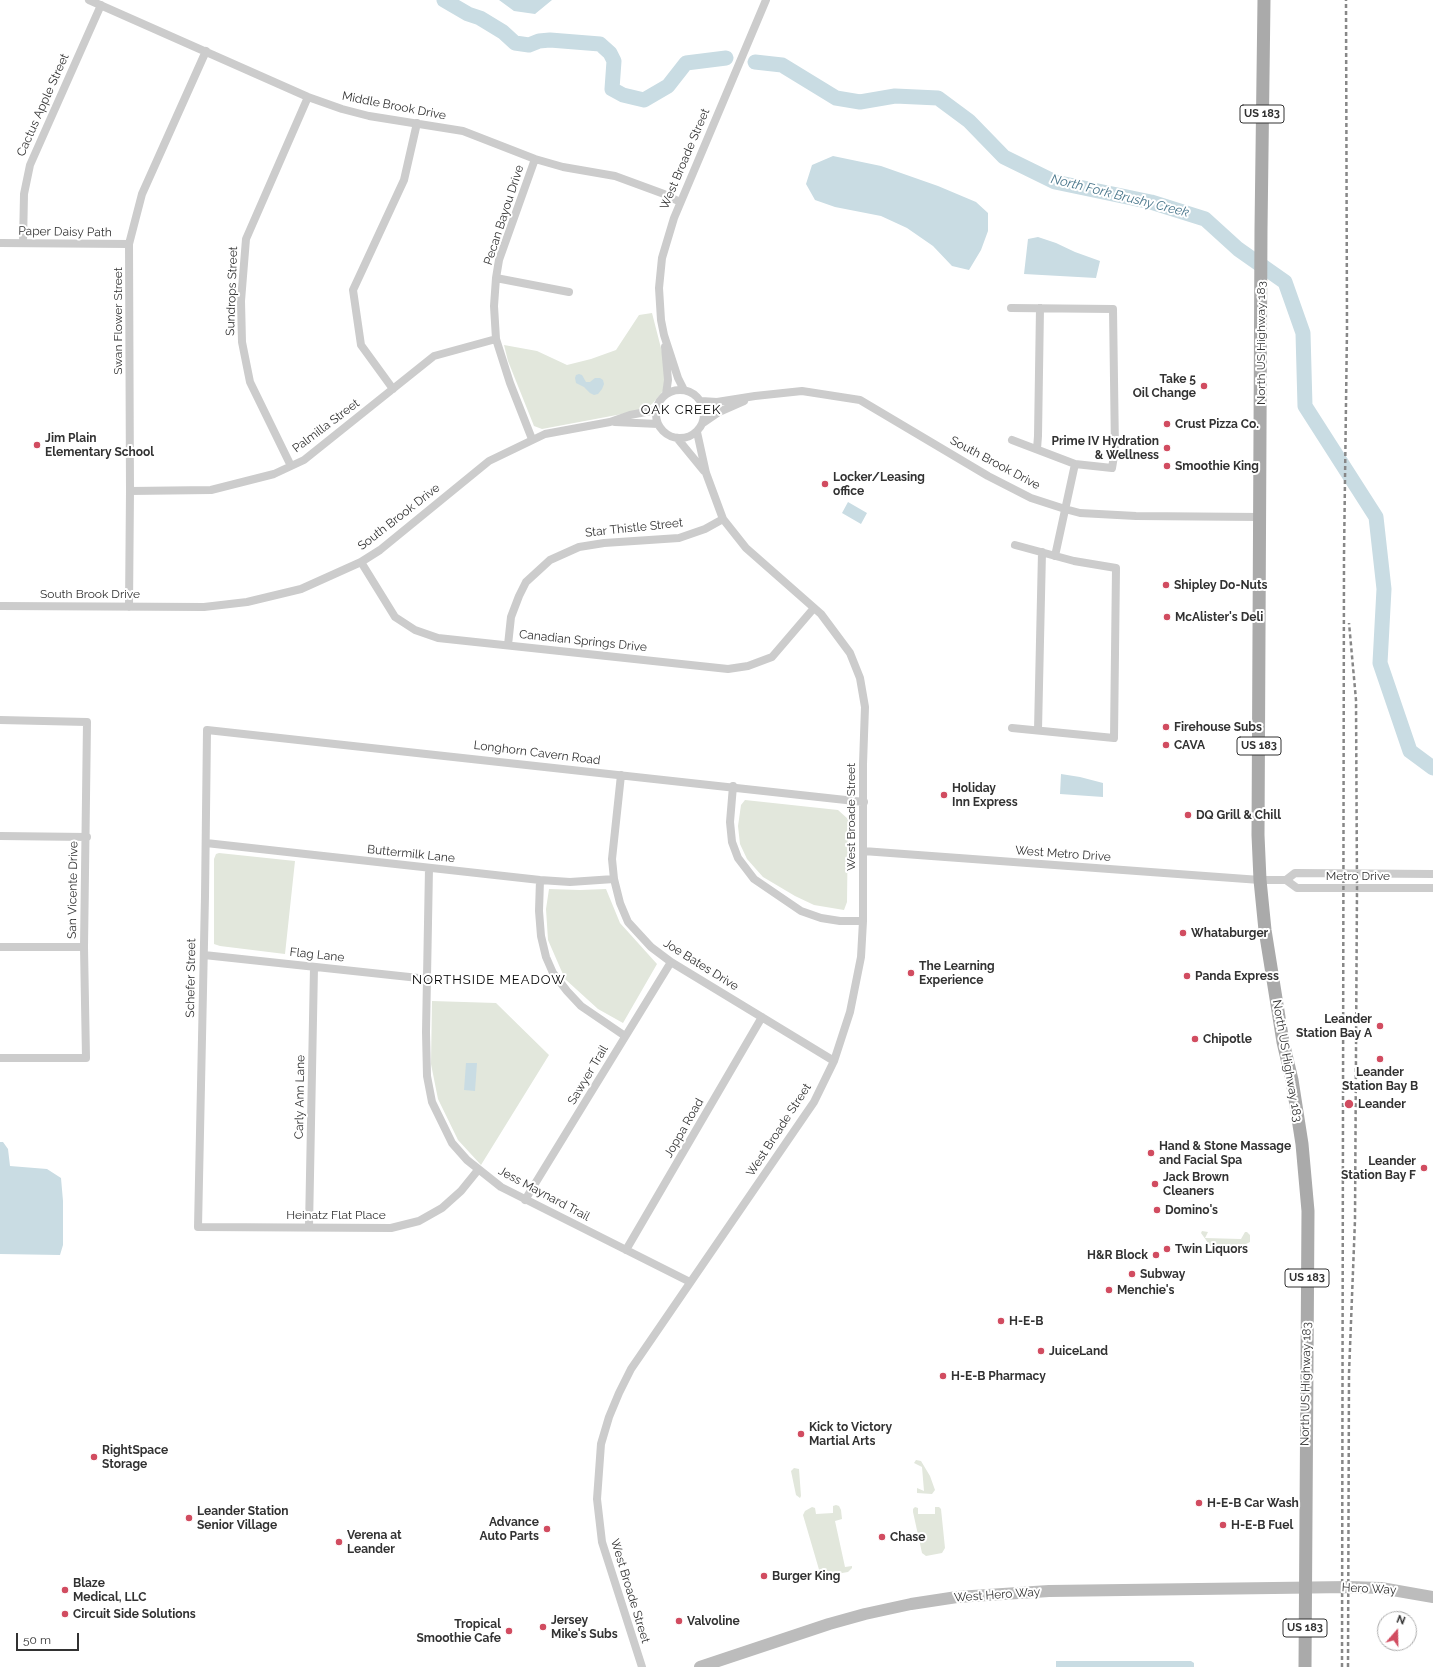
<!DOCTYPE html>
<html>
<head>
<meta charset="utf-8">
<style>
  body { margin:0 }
  #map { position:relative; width:1433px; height:1667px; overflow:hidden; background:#fff; font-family:Raleway,sans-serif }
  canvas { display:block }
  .north { position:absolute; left:1377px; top:1611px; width:40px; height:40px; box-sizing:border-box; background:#fff; border:1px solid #adadad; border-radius:50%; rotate:20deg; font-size:11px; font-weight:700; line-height:16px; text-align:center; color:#323232 }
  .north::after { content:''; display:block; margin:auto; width:14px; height:18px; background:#d14c60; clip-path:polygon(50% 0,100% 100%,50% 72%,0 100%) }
  .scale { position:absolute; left:16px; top:1633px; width:63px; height:18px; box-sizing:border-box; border:2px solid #323232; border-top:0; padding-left:5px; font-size:12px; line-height:14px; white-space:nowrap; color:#323232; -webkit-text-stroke:3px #fff; paint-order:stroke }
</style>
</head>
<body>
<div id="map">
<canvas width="1433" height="1667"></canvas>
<div class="north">N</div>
<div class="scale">50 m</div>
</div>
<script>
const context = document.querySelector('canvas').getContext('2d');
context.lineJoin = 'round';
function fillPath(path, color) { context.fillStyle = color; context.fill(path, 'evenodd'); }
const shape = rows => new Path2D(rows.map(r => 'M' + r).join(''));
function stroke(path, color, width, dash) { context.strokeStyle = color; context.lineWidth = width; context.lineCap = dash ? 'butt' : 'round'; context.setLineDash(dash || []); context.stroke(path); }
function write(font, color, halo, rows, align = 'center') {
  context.font = font + ' Raleway,sans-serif'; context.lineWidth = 4; context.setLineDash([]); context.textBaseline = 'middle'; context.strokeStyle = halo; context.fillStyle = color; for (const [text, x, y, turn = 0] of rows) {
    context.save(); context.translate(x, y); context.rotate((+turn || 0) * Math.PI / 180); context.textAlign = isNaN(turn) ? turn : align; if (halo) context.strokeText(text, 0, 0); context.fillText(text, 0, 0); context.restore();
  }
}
fillPath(shape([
  [652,313,662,352,665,376,663,391,653,403,646,409,622,414,542,429,534,426,508,361,504,345,537,351,567,365,591,359,616,350,639,315],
  [745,800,838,810,848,819,847,902,844,910,814,905,795,896,763,877,747,859,740,844,738,826,741,805],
  [219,853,295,861,285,954,220,946,214,944,214,859,216,854],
  [549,889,580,890,606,889,620,923,657,964,623,1023,598,1009,565,979,548,940,546,909],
  [432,1001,496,1003,549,1055,481,1165,458,1140,438,1099,431,1064],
  [1202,1231,1208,1232,1205,1238,1241,1239,1245,1232,1247,1232,1250,1235,1250,1242,1246,1244,1211,1247,1201,1233],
  [916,1460,921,1461,930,1476,935,1490,932,1494,917,1493,917,1488,924,1491,922,1467,914,1463],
  [794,1468,799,1469,801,1496,800,1498,796,1495,791,1471],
  [836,1505,839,1506,841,1510,842,1519,835,1521,845,1567,852,1566,852,1568,848,1572,824,1576,820,1573,803,1515,805,1511,812,1507,815,1508,816,1514,833,1513,833,1506],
  [915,1507,918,1508,918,1514,935,1514,935,1507,939,1507,941,1509,945,1548,942,1553,926,1556,922,1553,913,1512,913,1509]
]), '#e2e7dc');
fillPath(shape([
  [499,0,552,0,535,14,514,11],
  [833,156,881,166,938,186,976,202,988,213,988,231,981,250,969,270,952,266,933,246,907,228,881,216,835,207,815,200,806,184,812,165],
  [1038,237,1056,243,1075,252,1100,261,1096,278,1024,274,1028,239],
  [579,374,582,375,586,382,590,382,595,378,600,378,603,380,604,384,602,389,598,394,594,395,590,393,584,387,576,383,575,378,576,375],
  [848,502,867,513,861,524,842,513],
  [1061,774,1080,777,1103,783,1103,797,1060,794],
  [466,1063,477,1063,475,1091,464,1090],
  [0,1142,3,1142,8,1149,10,1166,47,1169,61,1178,63,1201,63,1245,60,1255,0,1254],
  [1056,1661,1191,1661,1194,1663,1194,1667,1056,1667]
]), '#c9dce3');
stroke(shape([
  [444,0,468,14,480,18,503,32,515,43,529,45,539,41,550,40,600,44,610,53,614,61,612,89,623,95,644,100,668,86,686,63,726,58],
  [755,62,782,65,836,98,860,102,895,96,938,98,969,121,1004,157,1055,182,1151,202,1205,219,1238,249,1285,282,1303,333,1305,406,1376,517,1384,589,1380,663,1410,751,1433,768]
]), '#c9dce3', 15);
stroke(shape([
  [89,0,308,97,342,109,369,116,463,131,535,159,563,167,615,176,664,194,680,202],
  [0,243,129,244],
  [23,243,24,194,30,165,101,5],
  [496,278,569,292],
  [1011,308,1113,309,1115,450,1112,468,1075,464,1012,440],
  [665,347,668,380,666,394],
  [393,389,361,345,353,290,404,180,417,123],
  '656 414a24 24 0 1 1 48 0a24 24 0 1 1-48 0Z',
  [684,390,678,378,664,335,661,320,659,288,662,258,674,218,766,0],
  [701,401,717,402,755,396,802,391,860,400,988,476,1031,498,1065,509,1080,513,1136,516,1260,517],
  [615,422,658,424],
  [703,423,719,412,744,401],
  [677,438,704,471],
  [532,439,510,383,496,339,494,306,496,278,499,260,535,159],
  [1037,449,1038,436,1040,308],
  [291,466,250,382,242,342,241,301,246,239,308,97],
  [130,491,211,490,274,474,304,460,434,356,496,339],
  [1055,556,1075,464],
  [361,562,395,617,415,630,438,638,728,669,748,666,772,657,814,608],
  [0,606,204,607,247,602,301,589,361,562,380,550,489,461,545,434,610,422,630,415,656,410],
  [129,607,130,491,129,244,142,194,206,51],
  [508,645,511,617,519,596,526,582,550,560,579,547,604,543,679,538,705,529,723,519],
  [0,720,87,722,84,947,86,1058,0,1058],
  [1012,728,1114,738,1116,568,1074,561,1015,545],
  [1038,730,1042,552],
  [621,775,612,859,614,879,620,903,628,922,651,947,671,962,834,1061],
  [733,786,730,822,732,842,738,858,754,879,801,911,821,918,840,921,863,921],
  [0,836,87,837],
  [206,843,540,880,570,882,614,879],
  [863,851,1260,880,1286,880,1295,873,1433,874],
  [429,868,426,1032,427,1076,432,1102,452,1143,467,1160,501,1187,690,1282],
  [540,880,539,911,541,936,546,957,553,973,567,991,581,1006,625,1036],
  [1286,880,1297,888,1433,888],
  [0,947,84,947],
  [204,955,428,979],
  [478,1170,461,1191,442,1208,419,1221,391,1228,198,1227,205,896,207,730,864,802],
  [525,1200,671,962],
  [309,1227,314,967],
  [626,1250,762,1017],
  [642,1667,602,1542,597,1499,601,1444,609,1417,619,1393,631,1369,814,1102,834,1061,850,1012,861,957,863,921,863,764,865,707,860,678,850,653,821,614,746,548,723,519,706,473,697,432]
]), '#ccc', 8);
stroke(shape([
  [700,1667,829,1624,865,1614,911,1604,957,1597,1049,1591,1348,1587,1381,1588,1433,1597]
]), '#bcbcbc', 12);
stroke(shape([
  [1264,0,1261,229,1258,835,1260,880,1265,930,1283,1042,1292,1080,1302,1144,1308,1211,1305,1667]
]), '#aaa', 13);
stroke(shape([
  [1342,1667,1344,555,1347,329,1346,0],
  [1348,1667,1349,1373,1355,1220,1357,889,1356,700,1349,623]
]), '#878787', 2.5, [4, 3]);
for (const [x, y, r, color] of [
  [1204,386,4,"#d14c60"],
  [1167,424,4,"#d14c60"],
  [37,445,4,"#d14c60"],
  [1167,448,4,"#d14c60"],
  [1167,466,4,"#d14c60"],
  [825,484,4,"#d14c60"],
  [1166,585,4,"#d14c60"],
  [1167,617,4,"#d14c60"],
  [1166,727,4,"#d14c60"],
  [1166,745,4,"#d14c60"],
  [944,795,4,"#d14c60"],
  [1188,815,4,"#d14c60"],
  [1183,933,4,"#d14c60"],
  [911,973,4,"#d14c60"],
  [1187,976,4,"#d14c60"],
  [1380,1026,4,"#d14c60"],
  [1195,1039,4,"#d14c60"],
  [1380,1059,4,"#d14c60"],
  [1349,1104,5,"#d14c60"],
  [1151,1153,4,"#d14c60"],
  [1424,1168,4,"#d14c60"],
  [1155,1184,4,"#d14c60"],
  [1157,1210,4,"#d14c60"],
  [1167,1249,4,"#d14c60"],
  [1156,1255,4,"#d14c60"],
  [1132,1274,4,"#d14c60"],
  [1109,1290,4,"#d14c60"],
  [1001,1321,4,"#d14c60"],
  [1041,1351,4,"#d14c60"],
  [943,1376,4,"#d14c60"],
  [801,1434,4,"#d14c60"],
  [94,1457,4,"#d14c60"],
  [1199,1503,4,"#d14c60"],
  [189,1518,4,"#d14c60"],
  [1223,1525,4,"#d14c60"],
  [547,1529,4,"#d14c60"],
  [882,1537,4,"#d14c60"],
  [339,1542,4,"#d14c60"],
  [764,1576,4,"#d14c60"],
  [65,1590,4,"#d14c60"],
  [65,1614,4,"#d14c60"],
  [679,1621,4,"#d14c60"],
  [543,1627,4,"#d14c60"],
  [509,1631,4,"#d14c60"]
]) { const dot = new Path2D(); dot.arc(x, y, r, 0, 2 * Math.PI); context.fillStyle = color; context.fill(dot); stroke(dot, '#fff', 1.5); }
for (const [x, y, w] of [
  [1262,114,44],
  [1259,746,44],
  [1307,1278,44],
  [1305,1628,44]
]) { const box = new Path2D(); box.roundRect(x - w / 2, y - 9, w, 18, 3); context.fillStyle = '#fff'; context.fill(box); stroke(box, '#323232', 1); }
write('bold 11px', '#323232', null, [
  ["US 183",1262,114],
  ["US 183",1259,746],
  ["US 183",1307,1278],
  ["US 183",1305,1628]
]);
write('12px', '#323232', '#fff', [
  ["Cactus Apple Street",43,105,-66],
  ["Middle Brook Drive",394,106,11],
  ["West Broade Street",685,159,-67],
  ["Pecan Bayou Drive",504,215,-72],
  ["Paper Daisy Path",65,232,1],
  ["Sundrops Street",232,291,-88],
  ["Swan Flower Street",118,321,-90],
  ["North US Highway 183",1261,343,-90],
  ["Palmilla Street",326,426,-37],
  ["South Brook Drive",995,463,28],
  ["South Brook Drive",399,517,-38],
  ["Star Thistle Street",634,528,-6],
  ["South Brook Drive",90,594],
  ["Canadian Springs Drive",583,641,6],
  ["Longhorn Cavern Road",537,753,7],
  ["West Broade Street",851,817,-90],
  ["Buttermilk Lane",411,854,6],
  ["West Metro Drive",1063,854,4],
  ["Metro Drive",1358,876],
  ["San Vicente Drive",73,890,-89],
  ["Flag Lane",317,955,6],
  ["Joe Bates Drive",701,965,32],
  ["Schefer Street",191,978,-89],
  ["North US Highway 183",1287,1061,80],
  ["Sawyer Trail",588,1075,-59],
  ["Carly Ann Lane",300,1097,-89],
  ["Joppa Road",684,1128,-60],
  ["West Broade Street",779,1130,-57],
  ["Jess Maynard Trail",544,1194,28],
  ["Heinatz Flat Place",336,1215],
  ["North US Highway 183",1306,1384,-89],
  ["Hero Way",1369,1589,3],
  ["West Broade Street",630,1591,73],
  ["West Hero Way",997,1595,-4]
]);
write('bold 12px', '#323232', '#fff', [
  ["Take 5",1196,379,"right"],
  ["Oil Change",1196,393,"right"],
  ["Crust Pizza Co.",1175,424],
  ["Jim Plain",45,438],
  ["Elementary School",45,452],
  ["Prime IV Hydration",1159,441,"right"],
  ["& Wellness",1159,455,"right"],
  ["Smoothie King",1175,466],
  ["Locker/Leasing",833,477],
  ["office",833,491],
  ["Shipley Do-Nuts",1174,585],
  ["McAlister's Deli",1175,617],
  ["Firehouse Subs",1174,727],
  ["CAVA",1174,745],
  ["Holiday",952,788],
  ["Inn Express",952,802],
  ["DQ Grill & Chill",1196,815],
  ["Whataburger",1191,933],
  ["The Learning",919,966],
  ["Experience",919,980],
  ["Panda Express",1195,976],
  ["Leander",1372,1019,"right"],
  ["Station Bay A",1372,1033,"right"],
  ["Chipotle",1203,1039],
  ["Leander",1380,1072,"center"],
  ["Station Bay B",1380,1086,"center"],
  ["Leander",1358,1104],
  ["Hand & Stone Massage",1159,1146],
  ["and Facial Spa",1159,1160],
  ["Leander",1416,1161,"right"],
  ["Station Bay F",1416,1175,"right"],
  ["Jack Brown",1163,1177],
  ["Cleaners",1163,1191],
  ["Domino's",1165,1210],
  ["Twin Liquors",1175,1249],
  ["H&R Block",1148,1255,"right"],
  ["Subway",1140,1274],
  ["Menchie's",1117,1290],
  ["H-E-B",1009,1321],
  ["JuiceLand",1049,1351],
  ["H-E-B Pharmacy",951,1376],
  ["Kick to Victory",809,1427],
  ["Martial Arts",809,1441],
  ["RightSpace",102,1450],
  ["Storage",102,1464],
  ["H-E-B Car Wash",1207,1503],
  ["Leander Station",197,1511],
  ["Senior Village",197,1525],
  ["Advance",539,1522,"right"],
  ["Auto Parts",539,1536,"right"],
  ["H-E-B Fuel",1231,1525],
  ["Verena at",347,1535],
  ["Leander",347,1549],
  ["Chase",890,1537],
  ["Burger King",772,1576],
  ["Blaze",73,1583],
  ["Medical, LLC",73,1597],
  ["Circuit Side Solutions",73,1614],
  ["Jersey",551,1620],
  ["Mike's Subs",551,1634],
  ["Valvoline",687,1621],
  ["Tropical",501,1624,"right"],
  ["Smoothie Cafe",501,1638,"right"]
], 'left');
write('italic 13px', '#49768b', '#fff', [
  ["North Fork Brushy Creek",1120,196,14]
]);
context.letterSpacing = '1px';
write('13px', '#000', '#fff', [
  ["OAK CREEK",681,410],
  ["NORTHSIDE MEADOW",489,980]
]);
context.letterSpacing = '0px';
</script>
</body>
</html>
